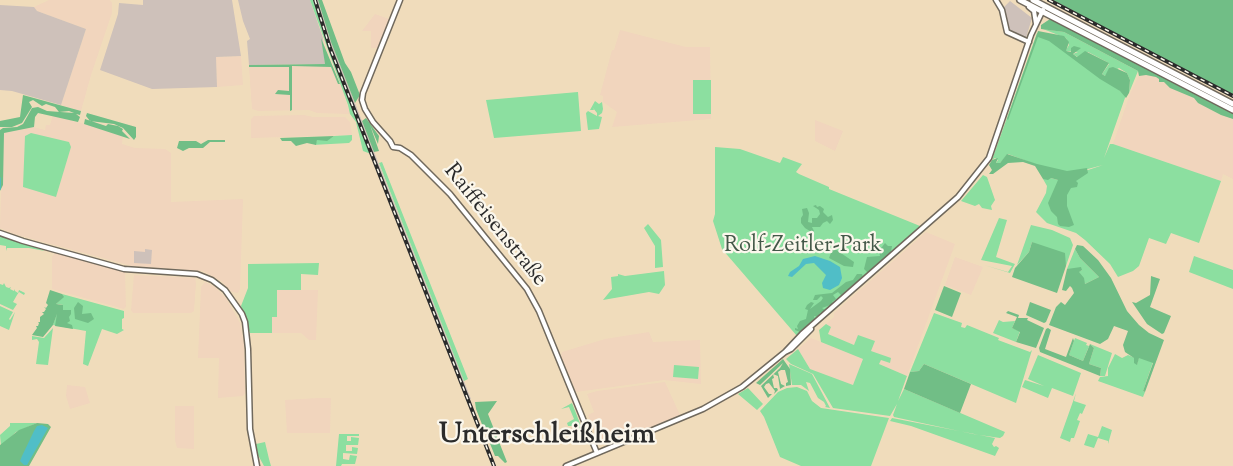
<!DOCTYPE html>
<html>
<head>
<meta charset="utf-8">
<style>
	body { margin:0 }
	canvas { display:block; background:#f0dcbb }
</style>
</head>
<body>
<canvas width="1233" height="466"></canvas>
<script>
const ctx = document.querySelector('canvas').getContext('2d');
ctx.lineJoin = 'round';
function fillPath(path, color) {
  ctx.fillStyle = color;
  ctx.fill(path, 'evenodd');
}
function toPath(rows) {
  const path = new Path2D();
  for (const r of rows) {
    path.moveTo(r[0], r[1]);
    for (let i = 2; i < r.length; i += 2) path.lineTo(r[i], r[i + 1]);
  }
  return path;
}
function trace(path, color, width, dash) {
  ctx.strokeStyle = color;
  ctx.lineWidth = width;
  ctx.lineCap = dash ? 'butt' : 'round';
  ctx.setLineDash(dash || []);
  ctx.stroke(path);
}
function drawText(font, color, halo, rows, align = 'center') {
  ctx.font = font + ' "Sorts Mill Goudy",serif';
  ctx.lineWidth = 4.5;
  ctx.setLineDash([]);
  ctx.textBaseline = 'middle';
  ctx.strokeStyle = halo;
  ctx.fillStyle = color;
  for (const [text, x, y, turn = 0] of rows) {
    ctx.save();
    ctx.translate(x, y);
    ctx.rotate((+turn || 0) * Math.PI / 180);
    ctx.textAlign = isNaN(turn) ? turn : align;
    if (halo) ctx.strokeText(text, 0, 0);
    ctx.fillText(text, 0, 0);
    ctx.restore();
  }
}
fillPath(toPath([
	[49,0,110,0,112,3,112,13,91,75,81,111,61,105,86,29,37,11,34,7],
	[375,14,389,19,379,48,371,48,371,31,362,31],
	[620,30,686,47,710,47,711,119,612,127,617,112,603,102,603,96,600,95,612,50,614,50],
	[241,56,243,85,217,87,216,57],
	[315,66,331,67,338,84,340,84,350,114,317,113,309,110,258,111,252,109,249,67],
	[1142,69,1233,119,1233,179,1223,174,1221,181,1113,144,1130,94],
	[53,115,123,135,122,144,135,148,165,149,171,153,171,202,243,199,240,289,238,293,232,292,221,281,203,271,132,266,14,234,0,228,3,133,33,127,45,130,46,125,50,125],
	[304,115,313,117,345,117,350,122,352,135,251,138,251,119,254,116],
	[815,120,843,131,835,151,815,141],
	[926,232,955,244,907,376,878,364,881,360,852,344,828,334,826,324,834,317,834,313],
	[55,253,125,272,126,307,124,309,52,289,52,257],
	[955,257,983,267,971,295,945,285],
	[134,275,195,278,196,283,194,311,191,313,133,313,131,310],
	[205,282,215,287,226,298,240,323,244,343,245,393,243,396,218,398,219,358,198,358,201,287],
	[277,290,318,290,316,340,309,340,301,333,272,333,272,317,277,317],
	[649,332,653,342,700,340,701,384,664,380,576,392,561,356,562,352,605,339],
	[811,338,863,359,853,386,810,369,798,349],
	[665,382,680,415,618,441,600,445,588,415,594,412,587,394,597,391],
	[67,385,85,387,90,403,70,409,66,396],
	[318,398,331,398,330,433,287,433,285,400],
	[175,406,194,406,194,449,177,448,175,440]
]), '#f1d5bd');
fillPath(toPath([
	[143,0,232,0,241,56,216,57,217,87,152,89,100,70,118,14,119,3,143,5],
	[238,0,310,0,323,38,325,64,249,65,247,41,250,39,243,21],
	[313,0,318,0,331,42,471,399,467,400,463,388,329,47],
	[1010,1,1032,18,1026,38,1009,32,1006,27,1003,8],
	[0,5,34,7,37,11,86,29,61,105,12,91,0,90],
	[145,249,152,250,151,264,134,263,134,251,145,252]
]), '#cec1ba');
fillPath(toPath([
	[310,0,313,0,325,37,371,154,363,151,356,122,350,114,348,105],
	[1043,29,1064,32,1138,71,1129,93,1130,80,1127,73,1119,68,1105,76,1102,74,1109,64,1107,62,1088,52,1079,58,1073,54,1078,52,1066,51,1126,95,1104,158,1110,144,1113,144,1221,181,1199,243,1171,233,1166,244,1149,238,1139,266,1133,271,1118,277,1110,264,1085,240,1076,233,1047,223,1036,212,1046,193,1047,186,1043,179,1051,178,1058,180,1103,165,1069,174,1051,170,1008,154,1000,163,996,163,998,160,995,158,992,160,1037,33,1066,50,1069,45,1066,38],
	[693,80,711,80,711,114,693,114],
	[578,92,581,131,494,138,486,100],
	[595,101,599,104,602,102,603,109,602,113,598,116,602,117,599,129,588,130,586,113,588,111,597,116,597,113,593,108,594,110,590,110],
	[31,133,69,142,71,147,56,197,23,187,25,136],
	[352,135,352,140,349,143,312,145,315,145,317,140,329,139,334,136],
	[715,147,740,149,780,163,783,157,802,164,796,172,799,174,829,187,829,189,920,226,797,336,722,249,713,221,715,214],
	[382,162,468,379,464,381,379,163],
	[983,175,987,177,995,200,991,206,992,210,982,208,979,204,975,206,961,201],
	[999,218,1007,220,996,257,1015,264,1010,273,984,265,1008,272,1012,266,981,260],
	[648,224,661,240,663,267,655,268,655,246,644,228],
	[1031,225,1052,230,1070,238,1073,245,1066,266,1064,260,1032,242,1029,252,1017,265],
	[0,235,35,247,45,251,29,248,7,248,6,251,6,246,0,245],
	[1075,249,1080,258,1099,277,1085,284,1078,272,1082,270,1067,269],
	[1194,256,1233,270,1233,289,1189,272],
	[319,263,318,275,301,274,301,290,277,290,277,317,272,317,272,333,250,333,241,306,248,288,248,264],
	[664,271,665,285,659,294,649,292,603,300,612,289,611,277,618,276,618,274,625,276],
	[4,283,6,287,9,288,11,287,10,289,14,291,15,289,15,291,18,293,19,290,25,293,24,295,19,292,17,295,13,302,17,304,13,310,0,304,0,284,3,285],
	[62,294,124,311,124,318,122,319,122,329,124,330,117,334,102,329,88,366,83,364,86,331,53,325,57,313,63,308,63,305,58,304,55,305,63,297],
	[0,306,13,312,9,319,10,320,15,312,9,330,0,326],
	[934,313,962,323,961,327,965,328,967,325,999,338,998,340,1030,352,1032,350,1016,403,924,364,919,371,910,372],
	[999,320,1003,322,1015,321,1012,328,1020,331,1016,342,993,333],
	[826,324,831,327,828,334,854,345,858,335,875,341,871,351,891,358,890,363,881,360,879,364,907,376,898,401,904,389,1005,432,1003,436,1000,438,973,434,894,417,893,415,897,404,890,416,833,408,813,374,791,364,786,359,798,349,810,369,853,385,863,359,821,342,819,330],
	[53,328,48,365,36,364,39,342,37,339,32,340,32,336,44,338],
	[1075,338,1087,343,1086,345,1089,346,1083,361,1069,355],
	[1090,344,1112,353,1105,376,1100,376,1101,368,1089,364,1094,348],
	[1115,354,1122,358,1128,355,1135,358,1137,364,1139,357,1153,362,1143,391,1145,392,1143,397,1098,381,1100,377,1108,376,1108,368],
	[1038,355,1081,373,1073,396,1052,388,1048,398,1022,387,1025,380,1044,386,1028,379],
	[789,364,812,374,830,408,825,407,826,406,824,402,818,398,810,383,806,382,809,391,801,385,792,385],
	[674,365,699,367,698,379,673,377],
	[797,387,807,391,812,401,821,408,889,418,871,466,801,466,780,457,764,417,760,411,778,392,787,388],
	[748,388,763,404,757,410,738,394],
	[1076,393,1074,401,1086,405,1082,414,1080,413,1077,420,1080,421,1074,438,1071,438,1070,442,1060,438],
	[572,403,581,426,585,436,576,435,574,426,568,426,567,423,574,419,569,407,561,409],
	[892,418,995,438,992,444,994,447,996,446,999,448,995,456,911,426,890,421],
	[10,423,37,423,16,432,1,446,0,435,10,426],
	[1102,426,1112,430,1108,444,1108,441,1098,438,1094,448,1084,445,1088,434,1098,437],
	[339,434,359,434,359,436,347,436,347,441,351,441,351,437,359,438,358,445,346,445,346,451,352,451,352,447,358,448,357,454,343,453,343,459,349,460,350,455,357,456,355,464,342,464,341,466,336,466],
	[265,442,269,459,271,466,264,466,258,455,256,444]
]), '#8cdfa0');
fillPath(toPath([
	[318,0,322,0,345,63,351,72,360,95,355,103,331,42],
	[1053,0,1233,0,1233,97],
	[1050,19,1233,113,1233,119,1221,115,1198,103,1194,98,1170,88,1164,82,1159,82,1159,79,1156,77,1146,75,1139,76,1138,71,1064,32,1041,29,1041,25],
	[1038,31,1064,36,1069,42,1066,51,1071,52,1071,48,1074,46,1081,48,1073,54,1077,57,1085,51,1109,63,1102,74,1105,76,1109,68,1113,67,1127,73,1130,80,1129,93,1126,98,1120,91,1100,79,1049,41,1038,37,1008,120,1007,119],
	[321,38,340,84,338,84,331,67,292,66,292,110,290,111,290,95,275,94,278,90,289,91,289,67,249,67,249,65,325,64],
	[23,95,81,111,80,115,76,114,80,117,78,122,38,113,35,117,34,127,4,133,3,185,0,191,0,130,3,128,17,127,23,124,32,108,38,107,47,111,74,113,69,111,59,112,55,107,46,104,42,106,33,100,29,102,32,107,22,123,12,127,0,127,0,121,20,117],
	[87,113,136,127,136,137,134,140,123,128,114,124,90,121,86,116],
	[366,118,379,136,378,144,370,125,379,151,374,152,362,121],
	[85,119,106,126,108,124,118,126,123,129,122,131,130,139,84,124],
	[334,136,327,141,317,140,316,145,307,143,296,146,291,141,282,141,280,138],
	[208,140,225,140,225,142,210,142,203,148,189,148,183,151,177,148,179,141,196,141,201,144],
	[1007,154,1037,164,1067,171,1087,168,1088,173,1076,181,1078,183,1077,187,1071,188,1067,195,1067,206,1074,225,1069,227,1060,226,1058,224,1057,217,1051,211,1048,203,1058,180,1051,178,1048,180,1043,179,1035,166,1023,162,1008,163,993,174,989,174,992,170,989,165,992,160,998,158,996,163,1000,163],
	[816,205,817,207,820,206,824,209,823,212,828,217,832,215,833,220,830,224,827,221,823,223,820,227,812,227,814,231,813,233,805,228,801,223,801,218,803,215,802,209,807,208,809,213,808,222,812,223,812,218,817,218,820,214,819,210,813,206],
	[1032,242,1065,253,1066,266,1057,293,1012,277,1015,268,1029,252],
	[885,243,888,246,892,246,891,252,868,273,864,269,867,257,880,256,879,251],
	[1077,245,1083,246,1098,260,1111,278,1127,311,1139,325,1149,333,1164,340,1145,392,1143,391,1153,363,1139,358,1137,365,1134,363,1134,358,1125,352,1123,345,1128,331,1114,326,1108,339,1100,344,1049,325,1056,307,1061,302,1065,305,1074,293,1072,288,1070,286,1066,291,1062,290,1067,269,1081,267,1082,270,1079,272,1084,278,1085,284,1099,277,1080,258,1075,249],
	[835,249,854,262,853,267,844,266,829,258,832,250],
	[857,274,862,274,863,277,842,296,838,292,833,295,836,299,832,302,833,304,822,308,825,310,820,313,818,317,814,316,815,320,800,332,795,330,795,328,798,329,797,326,800,321,806,319,808,310,805,309,807,305,811,302,814,303,810,309,821,301,823,298,821,296,817,300,813,300,815,295,832,293,846,282,853,280],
	[1151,276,1160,279,1150,307,1171,316,1164,333,1162,334,1147,324,1132,302,1136,303,1150,295],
	[944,286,961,293,952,317,935,310],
	[50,290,62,294,64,297,56,304,63,305,63,310,71,310,71,314,69,317,70,321,67,323,72,325,73,329,55,326,57,314,53,325,43,337,32,335,37,328,36,326,38,326,39,323,38,322,40,322,40,317,44,314,42,312,44,312,46,309,44,307,46,308,48,305,46,303],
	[78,302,83,306,82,314,91,313,94,319,88,323,75,319,74,308],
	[1030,302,1051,310,1046,322,1044,323,1026,315],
	[1008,311,1019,315,1018,318,1028,318,1027,320,1044,328,1036,348,1016,342,1020,332,1012,328,1017,317,1006,313],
	[1048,328,1051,330,1045,349,1066,357,1073,338,1074,341,1069,355,1083,361,1090,344,1094,348,1089,364,1101,368,1100,376,1040,352,1039,348,1046,329],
	[783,359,790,369,791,385,786,386,786,383,788,382,785,370,781,370,778,372,781,384,785,386,780,389,778,376,773,374,774,378,772,379,774,388,777,388,778,390,774,394,775,391,769,383,766,384,764,387,769,394,772,394,768,398,761,386,780,368,783,363,760,385,756,383],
	[924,364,971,384,960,413,904,389,910,372,919,371],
	[497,401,488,414,507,462,505,463,498,456,495,456,489,441,493,434,490,431,485,432,476,409,475,402],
	[37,423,48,424,51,427,29,466,0,466,0,445,19,430]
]), '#71be86');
fillPath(toPath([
	[815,256,830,261,840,267,842,278,839,285,830,290,823,288,822,283,826,275,814,263,806,264,792,277,788,276,790,272,799,266,803,259],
	[42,425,48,428,27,465,24,465,20,461,22,456,34,431,37,426]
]), '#50bec7');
trace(toPath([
	[0,178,0,189]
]), '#50bec7', 1.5);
const secondary = toPath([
	[400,0,363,93,362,100,365,109,373,122,390,141,393,147,400,148,411,155,450,194,527,289,539,311,597,453],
	[996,0,1002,10,1007,32,1029,42],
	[1029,7,1034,11,1036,24],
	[0,233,23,241,124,269,197,274,212,280,225,290,242,314,245,322,248,349,250,429,257,466],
	[785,352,791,349,811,329],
	[566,466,703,409,742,387,785,352,802,334,958,197,989,158,1031,35,1043,10]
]);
const primary = toPath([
	[1020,0,1233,110],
	[1033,0,1233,104]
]);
trace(secondary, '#70695d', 7);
trace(primary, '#70695d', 8);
trace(secondary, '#fff', 4);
trace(primary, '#fff', 5);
const rail = toPath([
	[315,0,330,48,494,466],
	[1049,0,1233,96]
]);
trace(rail, '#2b2b2b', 4);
trace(rail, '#fbf7ec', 1.5, [4.5]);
drawText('22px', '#2b2b2b', '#fbf7ec', [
	["Raiffeisenstraße",494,226,51]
]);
drawText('22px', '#435848', '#fbf7ec', [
	["Rolf-Zeitler-Park",803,247]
]);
drawText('bold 28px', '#2b2b2b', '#fbf7ec', [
	["Unterschleißheim",547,437]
]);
</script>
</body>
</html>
